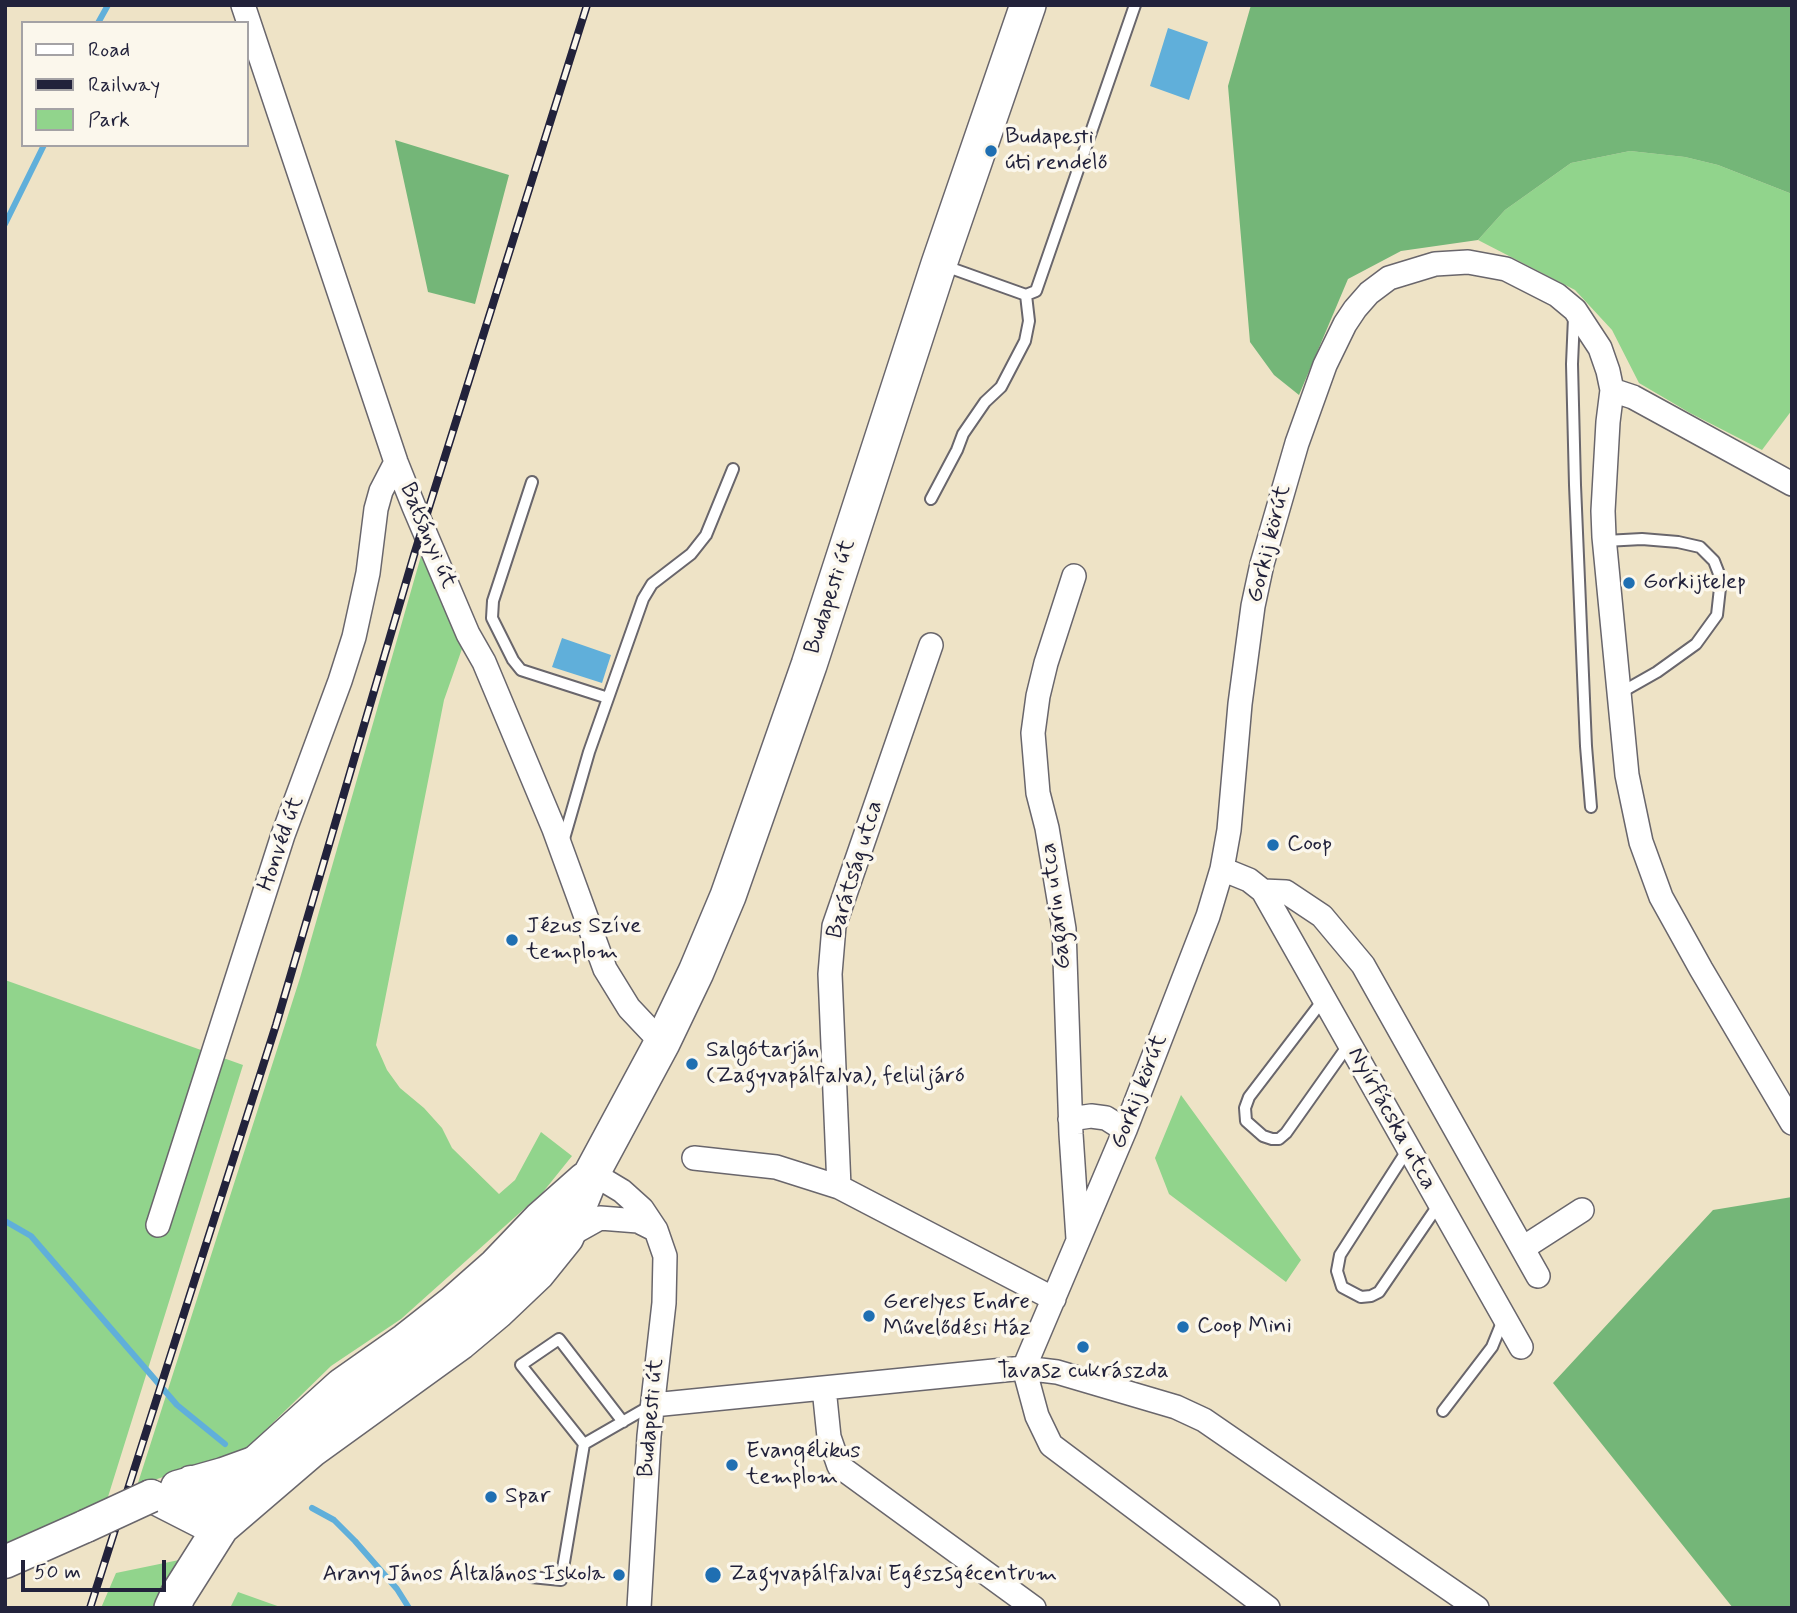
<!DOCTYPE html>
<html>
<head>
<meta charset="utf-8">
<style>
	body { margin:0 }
	#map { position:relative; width:1797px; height:1613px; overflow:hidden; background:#eee3c6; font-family:Mynerve,sans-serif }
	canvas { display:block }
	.frame { position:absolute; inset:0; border:7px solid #22223b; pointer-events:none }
	.legend { position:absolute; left:21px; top:21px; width:228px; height:126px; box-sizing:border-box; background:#fbf7ec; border:2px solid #a4a2a5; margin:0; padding:9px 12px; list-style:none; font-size:21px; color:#22223b }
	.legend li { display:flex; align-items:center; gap:14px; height:35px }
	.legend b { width:35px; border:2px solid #a4a2a5 }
	.scale { position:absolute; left:21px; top:1560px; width:145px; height:32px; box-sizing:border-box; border:4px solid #22223b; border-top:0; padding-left:9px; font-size:21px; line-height:24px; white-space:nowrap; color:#22223b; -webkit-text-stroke:5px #fbf7ec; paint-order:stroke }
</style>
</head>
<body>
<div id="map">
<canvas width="1797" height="1613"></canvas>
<div class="frame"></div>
<ul class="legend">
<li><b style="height:9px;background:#fff"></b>Road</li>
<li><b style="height:9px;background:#22223b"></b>Railway</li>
<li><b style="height:19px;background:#91d48c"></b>Park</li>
</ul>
<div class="scale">50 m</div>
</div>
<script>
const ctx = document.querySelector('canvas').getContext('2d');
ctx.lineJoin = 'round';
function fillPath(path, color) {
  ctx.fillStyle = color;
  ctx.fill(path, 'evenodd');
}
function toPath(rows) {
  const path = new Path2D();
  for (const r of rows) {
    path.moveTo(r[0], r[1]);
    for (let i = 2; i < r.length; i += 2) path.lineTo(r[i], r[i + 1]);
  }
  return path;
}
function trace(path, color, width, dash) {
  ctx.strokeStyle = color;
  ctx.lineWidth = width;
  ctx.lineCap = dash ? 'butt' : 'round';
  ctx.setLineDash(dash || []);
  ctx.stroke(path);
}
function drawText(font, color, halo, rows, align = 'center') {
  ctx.font = font + ' Mynerve,sans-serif';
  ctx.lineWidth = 7;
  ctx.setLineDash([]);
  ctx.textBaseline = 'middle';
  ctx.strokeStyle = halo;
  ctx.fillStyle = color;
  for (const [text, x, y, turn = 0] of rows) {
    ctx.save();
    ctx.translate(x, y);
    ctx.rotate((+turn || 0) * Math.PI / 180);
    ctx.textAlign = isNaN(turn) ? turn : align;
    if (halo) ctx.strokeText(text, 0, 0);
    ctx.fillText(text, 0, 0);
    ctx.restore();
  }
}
fillPath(toPath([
	[1630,151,1685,157,1718,165,1792,194,1792,410,1762,450,1690,413,1639,383,1612,330,1575,290,1478,240,1505,210,1571,163],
	[421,556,463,646,444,700,376,1045,387,1070,400,1088,424,1108,442,1128,452,1148,499,1194,515,1180,541,1132,572,1156,543,1192,401,1319,331,1366,247,1448,137,1486,300,978],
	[5,980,243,1065,107,1500,5,1548],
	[1181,1095,1301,1260,1286,1282,1169,1194,1155,1158],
	[179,1560,158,1608,101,1608,116,1573],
	[238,1592,283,1608,230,1608]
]), '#91d48c');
fillPath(toPath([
	[1251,5,1792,5,1792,194,1718,165,1685,157,1630,151,1571,163,1505,210,1478,240,1401,251,1348,279,1299,395,1274,375,1250,342,1228,86],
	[395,140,509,175,475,304,428,292],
	[1792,1197,1792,1608,1733,1608,1553,1383,1713,1210]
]), '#74b678');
fillPath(toPath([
	[1168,28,1208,42,1189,100,1150,86],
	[562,638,611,655,602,683,552,667]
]), '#60afda');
trace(toPath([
	[98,23,108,5],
	[5,224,44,145],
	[5,1221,31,1236,177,1405,225,1444],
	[312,1508,334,1520,355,1541,397,1589,409,1608]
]), '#60afda', 6);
const service = toPath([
	[945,266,1026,295,1036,291,1135,5],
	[1574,317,1572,364,1575,485,1586,746,1591,807],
	[532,482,493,601,492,618,513,660,521,670,608,698],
	[931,499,957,450,963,434,985,402,1001,387,1025,341,1029,321,1026,295],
	[1605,541,1642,539,1678,542,1700,547,1714,561,1721,579,1717,615,1696,644,1657,672,1620,693],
	[563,842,589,752,643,599,652,584,691,554,706,535,733,469],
	[1323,1000,1249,1097,1245,1108,1246,1121,1263,1136,1272,1139,1279,1139,1286,1133,1349,1044],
	[1408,1149,1340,1255,1337,1271,1342,1287,1361,1297,1371,1296,1379,1292,1439,1204],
	[1443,1411,1492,1347,1503,1320],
	[584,1444,521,1365,559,1339,623,1422],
	[531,1577,561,1580,584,1444,650,1406]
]);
const minor = toPath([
	[243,5,396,462,414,507,468,634,484,662,554,829,605,969,629,1008,662,1043],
	[1612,390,1633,397,1792,484],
	[1074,576,1046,663,1038,696,1033,733,1038,793,1047,828,1064,929,1071,1134,1078,1239],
	[1222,869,1249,880,1263,891,1521,1347],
	[1263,891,1286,892,1322,916,1363,965,1538,1276],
	[1070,1119,1091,1116,1106,1118,1125,1130],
	[694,1158,776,1167,839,1187,1054,1299],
	[592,1173,622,1191,642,1209,656,1230,665,1256,664,1303,649,1436,639,1608],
	[839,1187,830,974,834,926,931,645],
	[158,1225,283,835,340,681,354,637,368,573,376,509,381,491,396,462],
	[566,1237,600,1218,638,1221,656,1230],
	[1523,1248,1582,1210],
	[824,1388,829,1437,839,1466,1034,1608],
	[653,1405,1024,1368,1057,1372,1176,1407,1204,1420,1477,1608],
	[1268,1608,1051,1445,1037,1416,1024,1368,1125,1130,1208,916,1222,869,1229,830,1240,704,1253,606,1262,564,1297,443,1325,365,1345,324,1355,309,1369,293,1389,278,1435,264,1468,262,1506,269,1557,295,1575,310,1600,348,1608,371,1612,390,1608,422,1603,511,1604,537,1627,775,1641,842,1661,897,1701,969,1792,1123]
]);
const secondary = toPath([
	[177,1487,223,1474,259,1461],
	[151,1496,200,1521,221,1527,222,1511,191,1482],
	[5,1562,86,1526]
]);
const primary = toPath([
	[221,1527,312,1449,460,1342,497,1311,537,1273,566,1237,592,1173,662,1043,696,972,728,896,809,665,939,264,1028,5],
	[172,1608,178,1595,221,1527,237,1492,259,1461,342,1386,406,1341,453,1304,496,1266,541,1219,585,1180]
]);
trace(service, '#69666c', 14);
trace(minor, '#69666c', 26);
trace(secondary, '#69666c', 35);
trace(primary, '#69666c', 38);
trace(service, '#fff', 10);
trace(minor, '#fff', 23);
trace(secondary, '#fff', 32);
trace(primary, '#fff', 35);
const rail = toPath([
	[90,1608,276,1025,414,555,587,5]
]);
trace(rail, '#22223b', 8);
trace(rail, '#fbf7ec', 5, [16]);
const secondaryBridge = toPath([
	[86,1526,151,1496]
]);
trace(secondaryBridge, '#69666c', 35, []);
trace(secondaryBridge, '#fff', 32);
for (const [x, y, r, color] of [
	[991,151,7,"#1f6fb2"],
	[1629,583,7,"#1f6fb2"],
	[1273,845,7,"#1f6fb2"],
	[512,940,7,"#1f6fb2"],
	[692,1064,7,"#1f6fb2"],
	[869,1316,7,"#1f6fb2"],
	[1183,1327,7,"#1f6fb2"],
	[1083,1347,7,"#1f6fb2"],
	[732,1465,7,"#1f6fb2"],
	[491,1497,7,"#1f6fb2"],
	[619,1575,7,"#1f6fb2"],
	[713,1575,9,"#1f6fb2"]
]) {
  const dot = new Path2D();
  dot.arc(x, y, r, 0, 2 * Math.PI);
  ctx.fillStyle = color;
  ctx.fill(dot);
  trace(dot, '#fbf7ec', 2.5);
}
drawText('23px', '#22223b', '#fbf7ec', [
	["Budapesti",1005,138],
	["úti rendelő",1005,164],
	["Gorkijtelep",1643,583],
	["Coop",1287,845],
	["Jézus Szíve",526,927],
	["templom",526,953],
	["Salgótarján",706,1051],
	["(Zagyvapálfalva), felüljáró",706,1077],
	["Gerelyes Endre",883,1303],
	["Művelődési Ház",883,1329],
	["Coop Mini",1197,1327],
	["Tavasz cukrászda",1083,1372,"center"],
	["Evangélikus",746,1452],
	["templom",746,1478],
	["Spar",505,1497],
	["Arany János Általános Iskola",605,1575,"right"],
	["Zagyvapálfalvai Egészsgécentrum",729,1575]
], 'left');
drawText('23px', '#22223b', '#fbf7ec', [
	["Batsányi út",427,536,67],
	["Gorkij körút",1270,544,-76],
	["Budapesti út",831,597,-72],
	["Honvéd út",282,844,-71],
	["Barátság utca",856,870,-73],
	["Gagarin utca",1057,906,-97],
	["Gorkij körút",1140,1092,-69],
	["Nyírfácska utca",1391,1119,61],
	["Budapesti út",652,1418,-85]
]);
</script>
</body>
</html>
